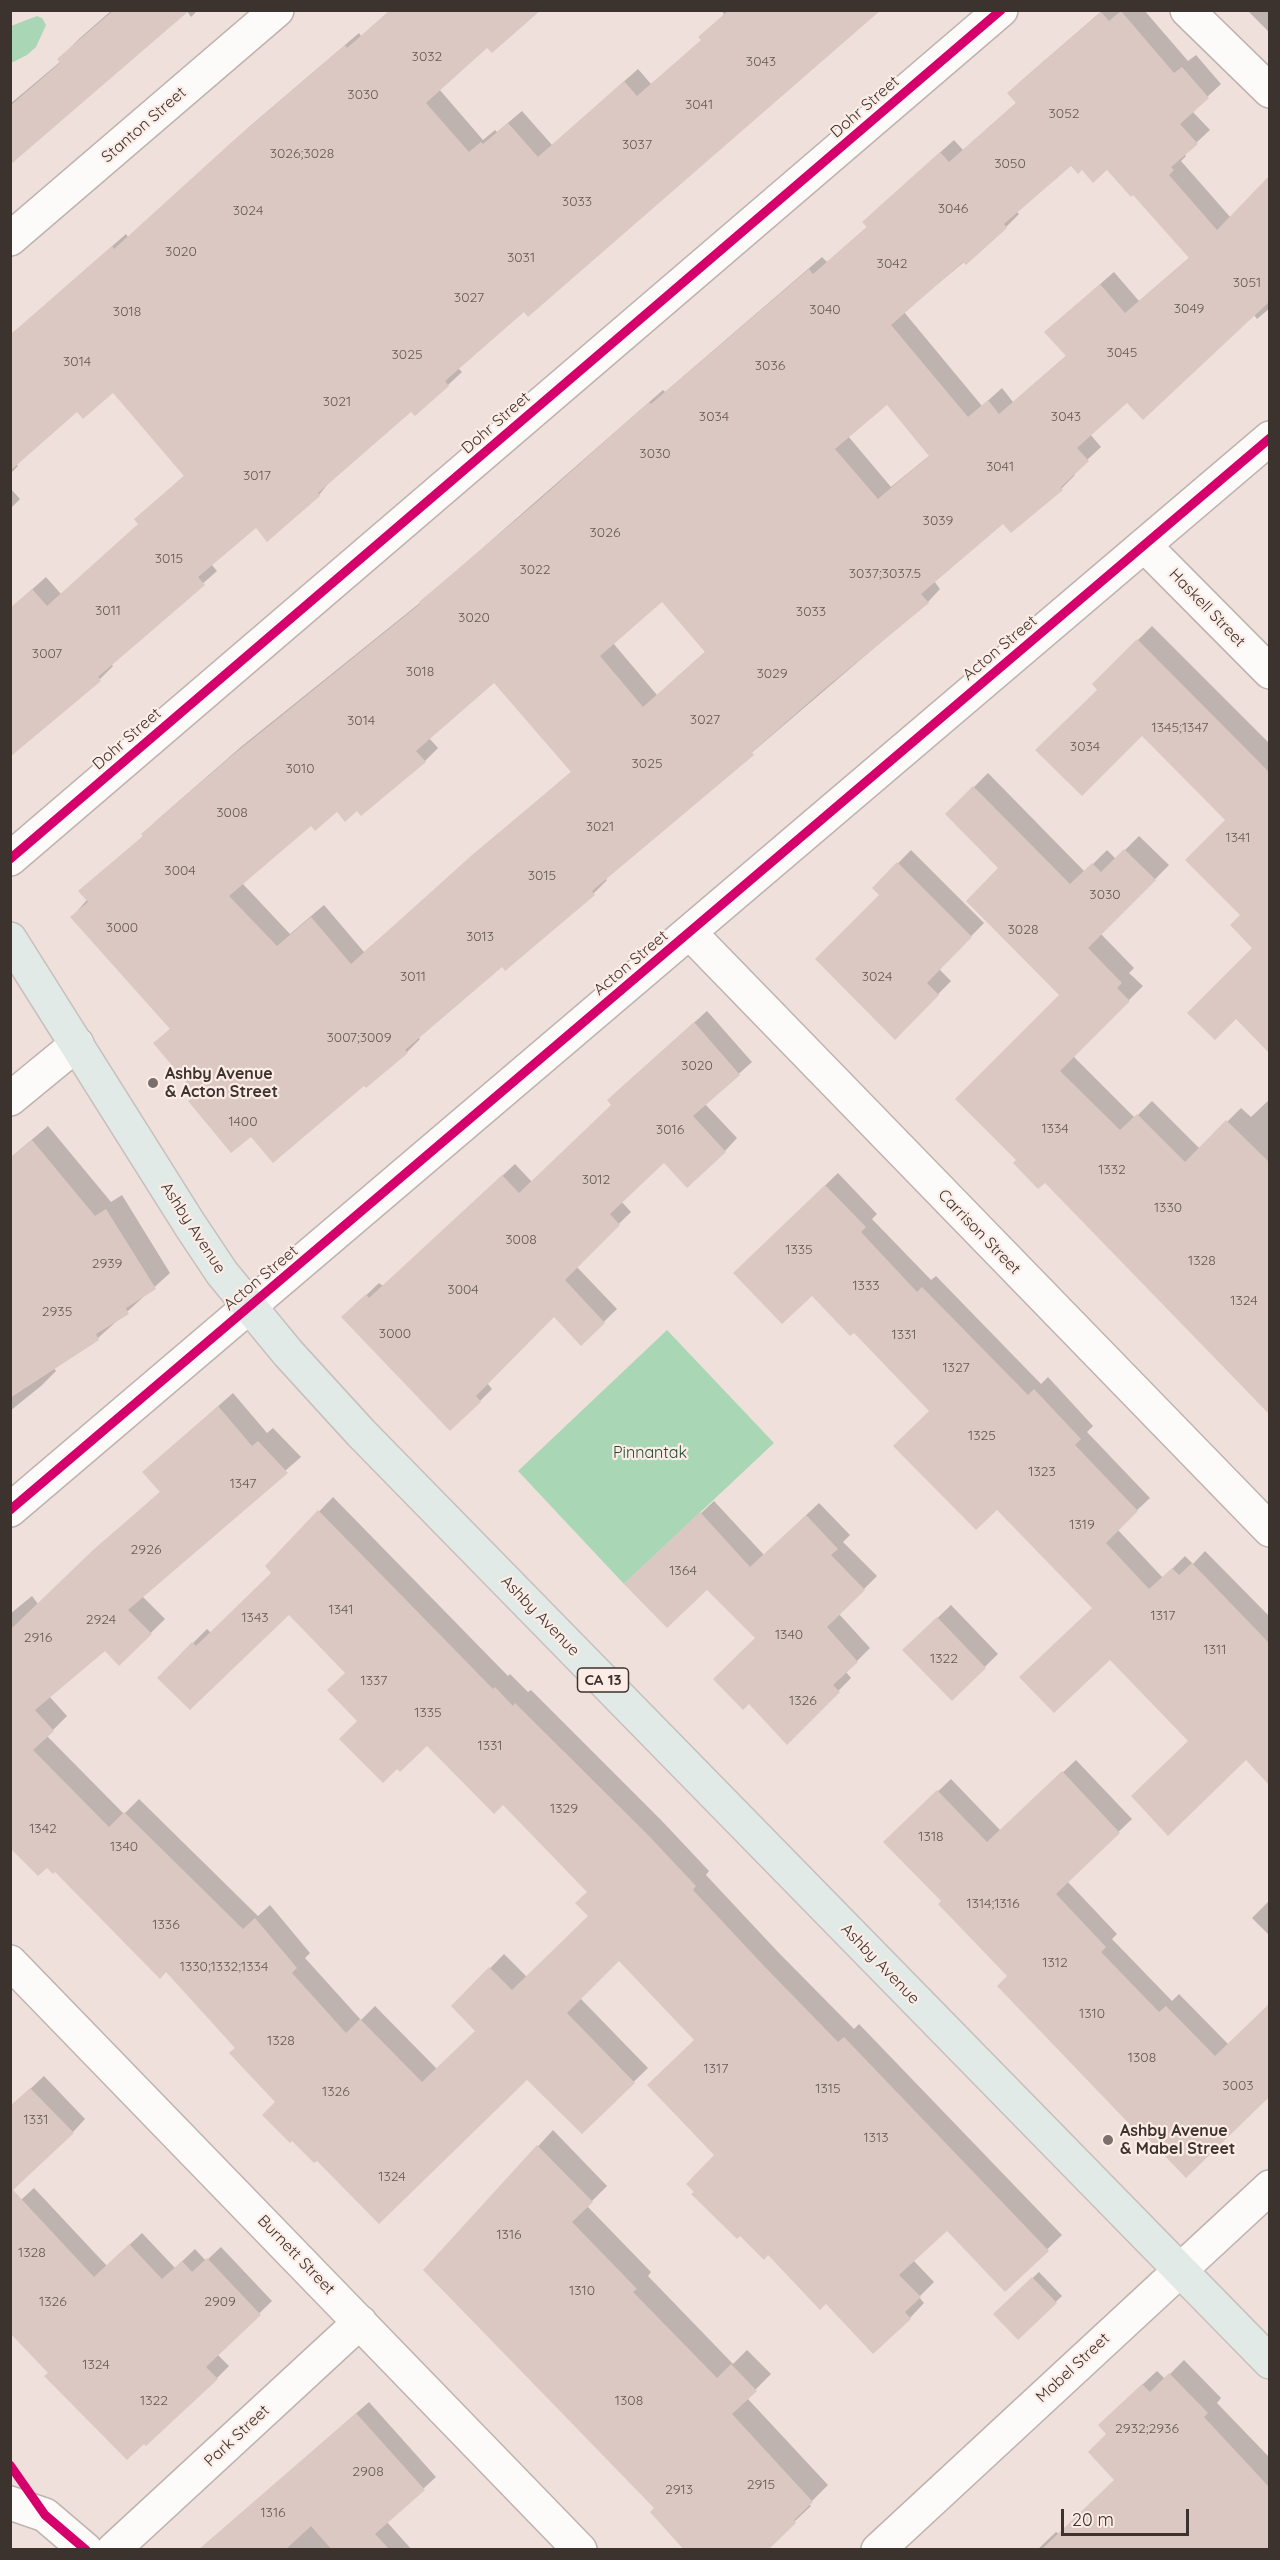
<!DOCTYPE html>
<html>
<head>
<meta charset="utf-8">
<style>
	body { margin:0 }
	#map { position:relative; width:1280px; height:2560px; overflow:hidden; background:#efe0db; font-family:Quicksand,sans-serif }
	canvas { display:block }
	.frame { position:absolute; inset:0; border:12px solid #3c322e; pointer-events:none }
	.scale { position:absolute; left:1061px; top:2509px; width:128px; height:27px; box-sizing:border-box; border:3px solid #3c322e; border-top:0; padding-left:8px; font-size:18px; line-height:21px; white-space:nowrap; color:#3c322e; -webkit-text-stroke:4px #fcece6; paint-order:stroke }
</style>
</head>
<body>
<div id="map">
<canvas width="1280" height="2560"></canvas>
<div class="frame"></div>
<div class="scale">20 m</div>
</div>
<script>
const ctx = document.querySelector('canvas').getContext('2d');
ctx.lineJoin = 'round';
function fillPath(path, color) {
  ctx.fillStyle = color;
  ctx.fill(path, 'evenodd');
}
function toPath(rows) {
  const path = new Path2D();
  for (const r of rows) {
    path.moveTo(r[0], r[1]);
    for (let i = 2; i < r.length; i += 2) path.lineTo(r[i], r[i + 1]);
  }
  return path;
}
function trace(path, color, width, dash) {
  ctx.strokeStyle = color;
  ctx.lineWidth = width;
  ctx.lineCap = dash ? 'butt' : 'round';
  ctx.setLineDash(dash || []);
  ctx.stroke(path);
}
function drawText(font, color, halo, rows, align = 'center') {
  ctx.font = font + ' Quicksand,sans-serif';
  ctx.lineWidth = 4.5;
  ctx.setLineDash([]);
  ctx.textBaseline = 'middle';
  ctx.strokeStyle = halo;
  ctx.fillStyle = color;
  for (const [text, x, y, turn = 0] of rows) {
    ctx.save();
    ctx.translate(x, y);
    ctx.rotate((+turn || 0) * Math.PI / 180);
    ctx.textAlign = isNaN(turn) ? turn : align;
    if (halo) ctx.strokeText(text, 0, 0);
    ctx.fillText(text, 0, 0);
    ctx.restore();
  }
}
fillPath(toPath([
	[37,16,42,18,46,25,36,47,27,55,11,63,11,26],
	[667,1330,774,1443,624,1584,518,1471]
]), '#a9d7b6');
fillPath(toPath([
	[112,10,198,10,191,17,187,11,10,163,10,104,60,62,59,59,80,38],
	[721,10,878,10,524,310,458,368,462,372,448,385,415,414,412,410,331,480,319,495,256,526,211,564,217,571,111,664,113,666,100,679,10,609,46,577,61,594,140,523,136,519,185,475,113,391,77,410,16,464,18,466,10,474,10,331,13,333,126,234,128,237,249,127,359,33,361,36,487,46,439,89,483,140,495,130,497,132,522,111,552,145,638,69,651,84,703,40,724,14],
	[1103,10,1144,10,1188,61,1196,55,1221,84,1192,111,1210,130,1184,154,1186,156,1181,161,1231,218,1270,178,1270,308,1257,319,1254,315,1128,401,1090,434,1101,447,1073,473,1075,475,1062,488,1011,531,1003,522,934,581,940,589,928,602,605,878,607,880,594,893,505,969,502,965,418,1037,420,1039,407,1052,366,1086,365,1084,251,1135,197,1094,155,1043,171,1028,72,917,156,821,242,746,421,602,663,390,665,392,822,257,827,262,868,226,877,209,954,140,963,150,1017,102,1009,93,1022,80],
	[1071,163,1082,168,1108,168,1133,193,1190,257,1139,301,1114,272,1059,320,1067,355,1013,402,1002,388,982,406,904,312,1006,227,1019,214,1016,211],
	[888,402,930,455,891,487,848,436],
	[662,600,706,651,657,695,613,643],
	[494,681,572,771,364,952,324,905,290,934,242,883,311,824,337,810,357,809,425,761,438,748,429,738],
	[1247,10,1270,10,1270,33],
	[10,488,20,499,10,509],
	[1152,626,1270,744,1270,1051,1236,1017,1254,948,1242,915,1227,820,1094,684],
	[988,773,1085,872,1107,850,1116,859,1139,836,1169,865,1101,934,1134,968,1129,973,1143,986,1073,1056,1135,1118,1152,1101,1200,1149,1241,1108,1251,1117,1270,1099,1270,1414,1045,1181,1018,1160,1061,995,1000,868,947,814],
	[911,850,984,923,939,969,951,981,895,1038,882,895,874,888],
	[707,1011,752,1062,705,1104,737,1138,725,1151,664,1161,621,1201,631,1212,576,1266,617,1309,581,1344,554,1315,487,1383,492,1389,480,1401,356,1305,379,1283,383,1286,515,1164,532,1182,613,1105,621,1088],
	[48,1126,111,1202,122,1195,170,1273,98,1338,54,1368,56,1371,41,1386,10,1411,10,1158],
	[838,1173,877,1214,872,1219,931,1280,936,1276,1041,1384,1048,1377,1093,1426,1087,1432,1150,1498,1117,1529,1163,1578,1185,1556,1193,1564,1205,1551,1270,1617,1270,1783,1094,1608,931,1411,854,1331,812,1294,735,1273],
	[233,1393,267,1433,273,1428,301,1457,142,1596,165,1619,119,1664,105,1649,49,1696,67,1716,47,1736,124,1814,139,1799,258,1916,270,1905,310,1953,305,1958,361,2020,375,2006,437,2069,477,2030,453,2006,504,1954,527,1977,590,1916,589,1891,503,1803,427,1743,359,1721,347,1673,289,1613,190,1708,193,1643,207,1629,211,1633,273,1573,267,1566,333,1497,508,1676,510,1674,528,1692,531,1690,662,1821,709,1871,706,1875,778,1952,854,2029,859,2024,1062,2235,1005,2290,947,2229,913,2260,934,2282,919,2297,924,2303,910,2318,716,2154,695,2039,619,1959,580,1998,648,2068,582,2132,527,2078,277,2101,237,2048,166,1970,10,1827,10,1614,32,1596,38,1604,161,1491,144,1472],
	[714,1501,764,1555,819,1503,850,1535,843,1542,877,1576,839,1614,870,1648,846,1672,851,1678,787,1743,757,1638,707,1588,639,1572],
	[951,1605,998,1654,952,1699,904,1650],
	[1076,1760,1132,1819,1067,1881,1117,1934,1112,1939,1172,2001,1179,1994,1228,2044,1270,2005,1270,2096,1186,2176,943,1901,885,1842,951,1779,1001,1831],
	[1270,1900,1270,1936,1252,1918],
	[44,2076,85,2119,73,2132,10,2108],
	[553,2130,607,2186,587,2206,651,2272,648,2276,733,2364,747,2350,771,2374,747,2398,828,2485,809,2504,811,2506,764,2550,656,2508,425,2270],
	[34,2188,107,2266,142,2233,175,2268,195,2249,206,2261,221,2247,272,2301,217,2354,229,2366,217,2378,50,2373,10,2210],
	[1039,2272,1062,2296,1018,2338,995,2314],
	[1184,2360,1221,2398,1217,2403,1270,2458,1270,2550,1037,2550,1056,2532,1059,2534,1115,2480,1108,2434,1114,2411,1157,2371,1165,2379],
	[369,2402,436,2477,387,2522,412,2550,200,2550]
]), '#0003');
fillPath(toPath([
	[114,10,190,10,10,165,10,106,60,63,57,59],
	[390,10,541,10,492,53,487,48,426,103,469,152,481,142,483,144,508,123,538,157,624,81,637,96,701,40,698,37,729,10,881,10,528,317,524,312,445,381,449,386,415,416,411,412,318,493,320,496,267,542,256,528,198,577,205,585,98,677,101,681,10,757,10,608,32,589,47,606,138,524,134,519,184,476,113,393,83,419,77,412,10,471,10,335,112,246,114,249,234,140,345,45,347,48],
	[1121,11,1174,73,1182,67,1209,98,1180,124,1198,144,1171,167,1174,170,1169,175,1217,230,1269,176,1269,302,1143,420,1127,403,1077,448,1089,461,1061,487,1063,490,1011,533,1003,524,935,582,921,594,929,603,823,690,752,752,754,755,592,891,595,895,505,971,502,967,405,1050,408,1053,366,1088,364,1086,273,1163,251,1137,231,1153,188,1101,196,1094,153,1043,170,1029,70,917,88,902,78,891,143,836,141,834,228,759,420,604,419,602,537,502,649,402,651,404,809,269,813,274,867,227,862,222,940,152,949,162,1016,103,1007,93,1101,12,1109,21],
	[1071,166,1078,174,1082,170,1093,183,1107,170,1131,197,1133,195,1189,258,1125,313,1100,284,1044,332,1066,356,999,414,988,400,968,417,891,325,963,262,966,265,1007,228,1004,224],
	[887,405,929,456,878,499,835,449],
	[662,602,705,652,643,707,600,656],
	[494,683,571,772,472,855,351,964,311,917,277,946,229,896,311,826,315,831,337,812,345,822,357,811,361,816,426,762,416,751],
	[1137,639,1269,772,1269,1053,1236,1019,1215,1040,1187,1013,1252,948,1230,925,1240,915,1185,860,1225,820,1142,736,1082,796,1035,750,1097,690,1092,684],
	[973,786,1070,884,1092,863,1101,872,1124,849,1156,880,1088,948,1122,983,1117,988,1130,1001,1060,1071,1120,1130,1137,1114,1185,1162,1226,1120,1269,1162,1269,1414,1045,1183,1038,1189,1013,1163,1016,1160,955,1099,1059,995,966,901,998,868,945,814],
	[897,862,972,937,927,983,939,995,895,1040,815,959,879,895,872,888],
	[694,1022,740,1075,693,1116,726,1152,687,1188,664,1163,610,1214,620,1225,565,1280,605,1323,581,1346,554,1317,476,1396,481,1402,450,1431,341,1317,366,1294,369,1298,502,1175,519,1193,611,1105,607,1100],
	[32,1140,95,1216,106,1209,156,1289,126,1308,129,1314,96,1334,99,1340,10,1398,10,1158],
	[825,1185,866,1227,861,1232,917,1292,922,1287,1028,1395,1034,1389,1081,1439,1075,1445,1138,1511,1106,1543,1149,1589,1172,1568,1179,1575,1192,1563,1269,1643,1269,1785,1246,1760,1168,1836,1131,1796,1188,1741,1110,1660,1054,1713,1019,1677,1092,1608,997,1510,976,1530,893,1446,929,1411,854,1333,850,1336,812,1296,782,1324,733,1273],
	[218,1406,252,1446,258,1441,288,1473,128,1610,152,1634,119,1666,105,1651,35,1710,54,1731,33,1750,109,1827,124,1812,243,1929,255,1918,297,1968,292,1973,346,2033,360,2019,422,2082,475,2031,451,2006,489,1967,512,1990,588,1916,575,1903,587,1892,503,1805,494,1814,427,1746,400,1772,397,1769,383,1783,339,1739,357,1721,327,1690,345,1673,289,1615,190,1710,157,1678,192,1642,196,1646,271,1573,265,1566,318,1510,493,1689,495,1687,513,1706,515,1703,648,1835,696,1886,693,1890,764,1966,838,2042,844,2037,1049,2251,1005,2292,947,2231,899,2275,921,2297,905,2312,911,2319,873,2354,826,2304,820,2310,768,2255,764,2260,740,2236,737,2239,691,2194,694,2192,686,2184,714,2155,647,2085,694,2040,619,1961,567,2013,635,2083,582,2134,527,2080,379,2224,317,2161,314,2163,292,2141,290,2143,262,2115,275,2102,229,2053,235,2048,166,1972,160,1979,55,1872,53,1874,47,1868,38,1876,10,1848,10,1630,93,1550,160,1492,142,1472],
	[700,1512,750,1567,806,1515,838,1549,831,1555,865,1590,827,1627,858,1662,833,1685,840,1692,787,1745,749,1704,743,1710,713,1679,755,1638,707,1590,667,1628,624,1584],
	[937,1617,986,1668,952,1701,902,1650],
	[1062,1771,1120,1833,1056,1894,1106,1947,1101,1952,1159,2012,1166,2006,1215,2056,1269,2004,1269,2097,1186,2178,1140,2130,1138,2133,997,1986,1007,1976,938,1904,941,1901,883,1842,937,1790,987,1842],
	[30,2088,74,2133,13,2190,94,2277,129,2244,162,2279,182,2261,192,2272,207,2258,261,2315,206,2367,218,2379,146,2446,144,2444,127,2460,44,2376,48,2373,10,2333,10,2106],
	[537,2145,593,2202,572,2222,637,2289,633,2292,717,2378,731,2364,757,2391,732,2414,813,2502,794,2520,796,2523,768,2550,684,2550,650,2512,654,2508,423,2270],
	[1032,2277,1057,2303,1018,2340,993,2314],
	[1169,2373,1208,2413,1204,2417,1269,2487,1269,2550,1041,2550,1114,2480,1088,2452,1106,2434,1098,2425,1142,2384,1150,2392],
	[356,2413,425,2490,375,2534,390,2550,332,2550,311,2526,285,2550,198,2550]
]), '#dbc8c2');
const minor = toPath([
	[1187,10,1270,91],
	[10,239,277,10],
	[1144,545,1270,672],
	[10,859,1001,10],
	[690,933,1270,1530],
	[10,1099,77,1044],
	[10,1510,1270,438],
	[10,1962,580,2550],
	[10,2503,45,2515,86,2550],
	[113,2550,360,2322],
	[878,2550,1270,2187]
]);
const primary = toPath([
	[10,939,190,1225,222,1273,288,1353,361,1433,1270,2362]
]);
trace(minor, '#beb3af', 36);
trace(primary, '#c7bfbd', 36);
trace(minor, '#fdfafa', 33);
trace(primary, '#e2eae7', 33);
trace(toPath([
	[10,859,1001,10],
	[10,1510,1270,438],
	[10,2465,45,2515,86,2550]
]), '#d6006c', 9);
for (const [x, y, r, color] of [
	[153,1083,6,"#7b6f6b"],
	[1108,2140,6,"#7b6f6b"]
]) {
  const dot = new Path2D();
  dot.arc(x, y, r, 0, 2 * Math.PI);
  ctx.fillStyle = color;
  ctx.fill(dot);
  trace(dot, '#fcece6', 2);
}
drawText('14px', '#665a55', null, [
	["3032",427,57],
	["3043",761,62],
	["3030",363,95],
	["3041",699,105],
	["3052",1064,114],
	["3037",637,145],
	["3026;3028",302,154],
	["3050",1010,164],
	["3033",577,202],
	["3046",953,209],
	["3024",248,211],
	["3020",181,252],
	["3031",521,258],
	["3042",892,264],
	["3051",1247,283],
	["3027",469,298],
	["3049",1189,309],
	["3040",825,310],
	["3018",127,312],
	["3045",1122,353],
	["3025",407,355],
	["3014",77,362],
	["3036",770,366],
	["3021",337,402],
	["3034",714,417],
	["3043",1066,417],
	["3030",655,454],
	["3041",1000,467],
	["3017",257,476],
	["3039",938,521],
	["3026",605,533],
	["3015",169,559],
	["3022",535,570],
	["3037;3037.5",885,574],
	["3011",108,611],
	["3033",811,612],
	["3020",474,618],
	["3007",47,654],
	["3018",420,672],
	["3029",772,674],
	["3027",705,720],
	["3014",361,721],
	["1345;1347",1180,728],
	["3034",1085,747],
	["3025",647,764],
	["3010",300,769],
	["3008",232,813],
	["3021",600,827],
	["1341",1238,838],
	["3004",180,871],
	["3015",542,876],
	["3030",1105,895],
	["3000",122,928],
	["3028",1023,930],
	["3013",480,937],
	["3011",413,977],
	["3024",877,977],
	["3007;3009",359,1038],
	["3020",697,1066],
	["1400",243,1122],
	["1334",1055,1129],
	["3016",670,1130],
	["1332",1112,1170],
	["3012",596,1180],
	["1330",1168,1208],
	["3008",521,1240],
	["1335",799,1250],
	["1328",1202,1261],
	["2939",107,1264],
	["1333",866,1286],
	["3004",463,1290],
	["1324",1244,1301],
	["2935",57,1312],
	["3000",395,1334],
	["1331",904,1335],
	["1327",956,1368],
	["1325",982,1436],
	["1323",1042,1472],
	["1347",243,1484],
	["1319",1082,1525],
	["2926",146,1550],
	["1364",683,1571],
	["1341",341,1610],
	["1317",1163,1616],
	["1343",255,1618],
	["2924",101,1620],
	["1340",789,1635],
	["2916",38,1638],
	["1311",1215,1650],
	["1322",944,1659],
	["1337",374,1681],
	["1326",803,1701],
	["1335",428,1713],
	["1331",490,1746],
	["1329",564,1809],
	["1342",43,1829],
	["1318",931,1837],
	["1340",124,1847],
	["1314;1316",993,1904],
	["1336",166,1925],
	["1312",1055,1963],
	["1330;1332;1334",224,1967],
	["1310",1092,2014],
	["1328",281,2041],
	["1308",1142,2058],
	["1317",716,2069],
	["3003",1238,2086],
	["1315",828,2089],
	["1326",336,2092],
	["1331",36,2120],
	["1313",876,2138],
	["1324",392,2177],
	["1316",509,2235],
	["1328",32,2253],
	["1310",582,2291],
	["1326",53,2302],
	["2909",220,2302],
	["1324",96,2365],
	["1322",154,2401],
	["1308",629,2401],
	["2932;2936",1147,2429],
	["2908",368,2472],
	["2915",761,2485],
	["2913",679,2490],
	["1316",273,2513]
]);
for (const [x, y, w] of [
	[603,1680,51]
]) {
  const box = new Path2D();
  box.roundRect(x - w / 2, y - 12, w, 24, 4.5);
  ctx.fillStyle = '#fcece6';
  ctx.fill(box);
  trace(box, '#3c322e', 1.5);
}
drawText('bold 15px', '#3c322e', null, [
	["CA 13",603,1680]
]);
drawText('16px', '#3c322e', '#fcece6', [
	["Dohr Street",865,107,-41],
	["Stanton Street",144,125,-41],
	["Dohr Street",496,423,-41],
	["Haskell Street",1207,608,46],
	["Acton Street",1000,648,-40],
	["Dohr Street",127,739,-41],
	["Acton Street",631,963,-40],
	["Ashby Avenue",193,1228,57],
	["Carrison Street",979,1232,46],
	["Acton Street",261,1278,-40],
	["Ashby Avenue",540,1616,46],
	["Ashby Avenue",880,1964,46],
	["Burnett Street",296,2255,46],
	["Mabel Street",1073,2368,-43],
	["Park Street",237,2436,-43]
]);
drawText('bold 16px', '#3c322e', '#fcece6', [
	["Ashby Avenue",165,1074],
	["& Acton Street",165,1092],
	["Ashby Avenue",1120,2131],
	["& Mabel Street",1120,2149]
], 'left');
drawText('16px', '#1f4a31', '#fcece6', [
	["Pinnantak",650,1453]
]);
</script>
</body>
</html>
